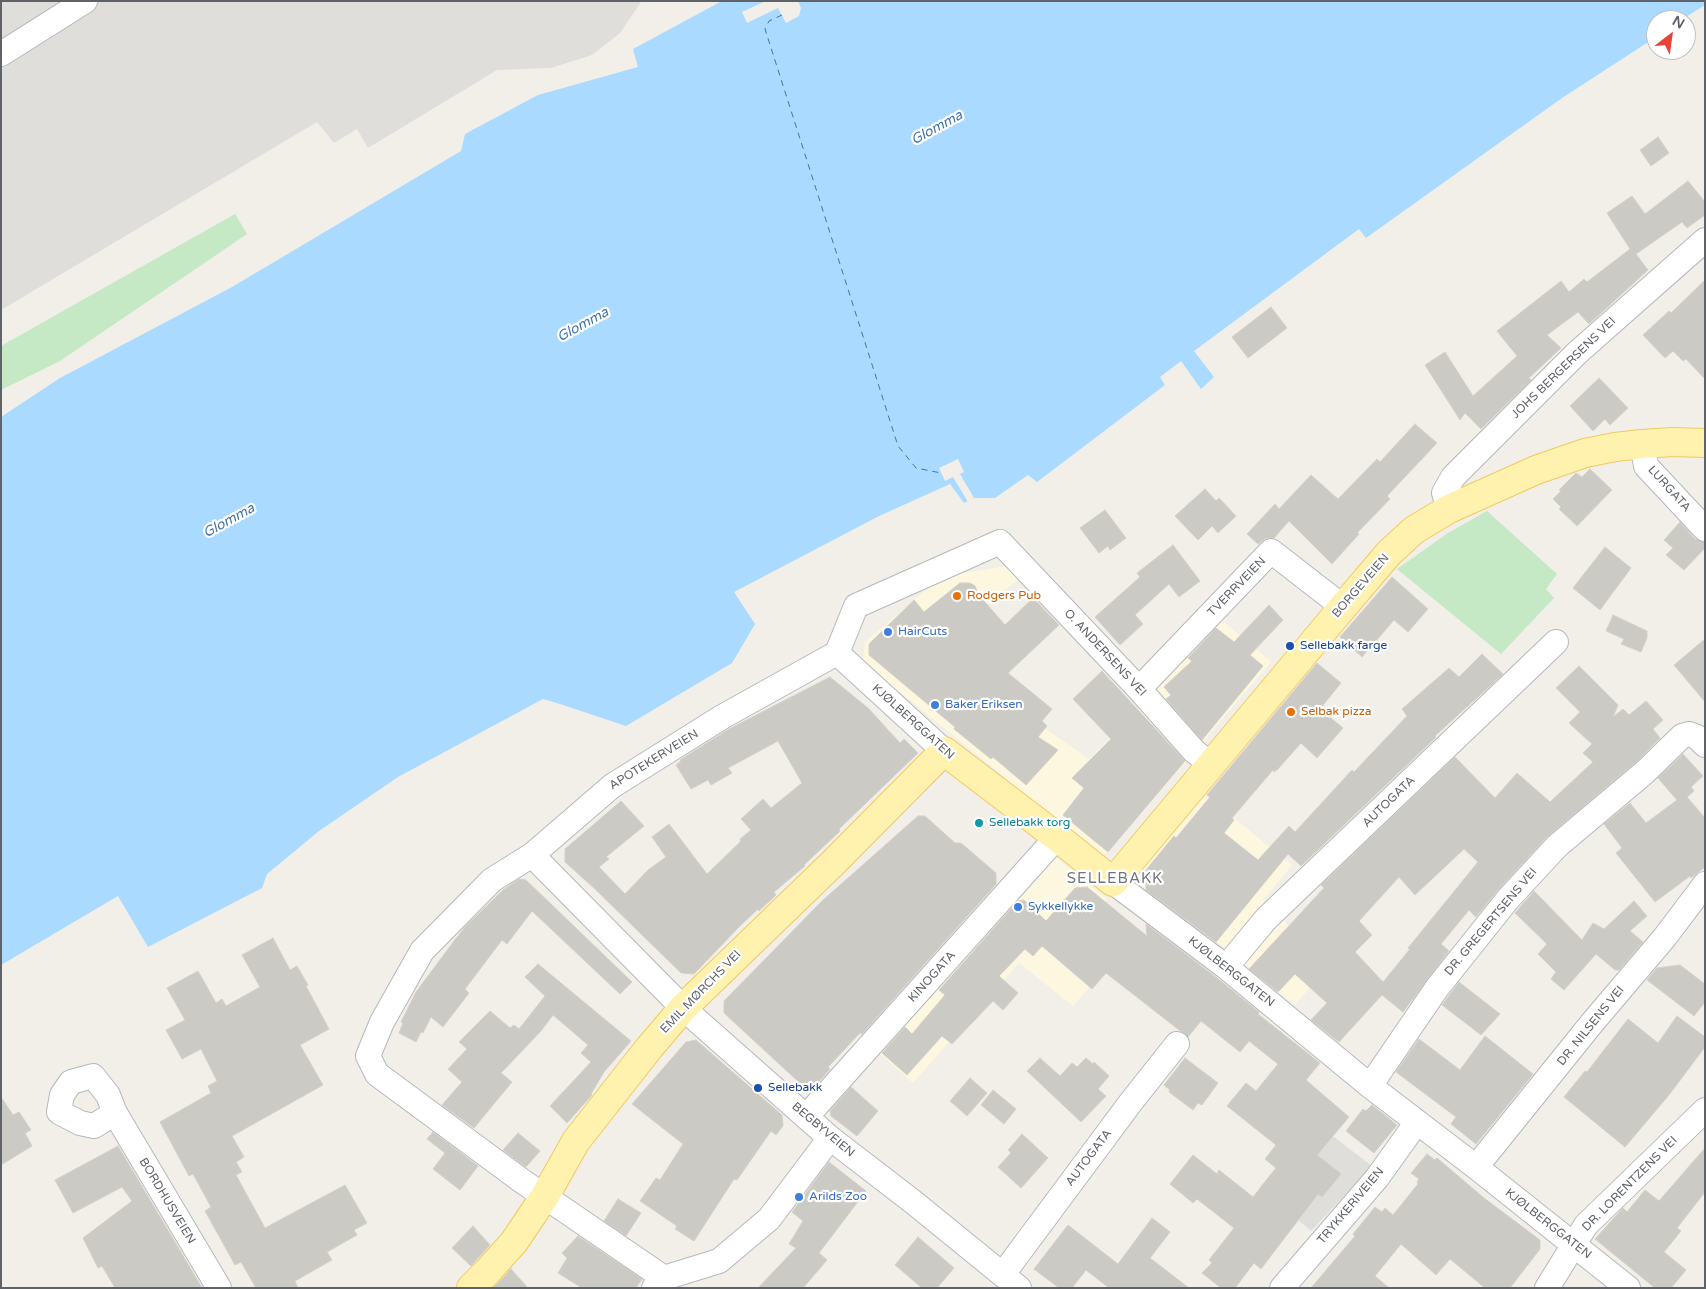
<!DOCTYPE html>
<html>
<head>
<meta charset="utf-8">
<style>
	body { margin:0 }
	#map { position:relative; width:1706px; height:1289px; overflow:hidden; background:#f1efe8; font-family:"Varela Round",sans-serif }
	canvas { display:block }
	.frame { position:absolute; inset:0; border:2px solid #5f6368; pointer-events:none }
	.north { position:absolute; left:1646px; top:10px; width:50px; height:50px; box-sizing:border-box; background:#fff; border:1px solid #bfc1c3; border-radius:50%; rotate:30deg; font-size:14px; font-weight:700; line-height:20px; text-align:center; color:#5f6368 }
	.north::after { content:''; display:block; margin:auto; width:18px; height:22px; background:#ea4335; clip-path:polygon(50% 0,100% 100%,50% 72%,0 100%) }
</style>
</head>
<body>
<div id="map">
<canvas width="1706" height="1289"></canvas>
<div class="frame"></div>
<div class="north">N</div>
</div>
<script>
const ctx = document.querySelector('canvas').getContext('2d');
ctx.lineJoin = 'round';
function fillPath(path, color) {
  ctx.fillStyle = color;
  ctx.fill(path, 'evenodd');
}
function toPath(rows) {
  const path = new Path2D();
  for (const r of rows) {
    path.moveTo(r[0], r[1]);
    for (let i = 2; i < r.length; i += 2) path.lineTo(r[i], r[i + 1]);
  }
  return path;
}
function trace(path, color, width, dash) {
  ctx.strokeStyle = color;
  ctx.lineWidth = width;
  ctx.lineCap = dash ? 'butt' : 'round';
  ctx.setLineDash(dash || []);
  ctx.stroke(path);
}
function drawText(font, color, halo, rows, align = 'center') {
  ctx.font = font + ' "Varela Round",sans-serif';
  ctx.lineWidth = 4.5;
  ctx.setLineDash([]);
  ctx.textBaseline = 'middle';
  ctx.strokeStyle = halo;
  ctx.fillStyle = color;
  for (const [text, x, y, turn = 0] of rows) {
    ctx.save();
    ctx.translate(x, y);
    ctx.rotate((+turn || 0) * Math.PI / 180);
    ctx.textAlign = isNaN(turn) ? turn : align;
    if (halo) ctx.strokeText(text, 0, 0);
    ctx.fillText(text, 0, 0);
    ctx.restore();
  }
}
fillPath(toPath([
	[1006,566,1018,580,973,615,1027,716,1089,759,1136,712,1154,683,1216,615,1271,662,1108,853,1099,854,863,662,865,642,941,577],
	[1203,793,1292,865,1263,900,1329,965,1295,1005,1217,942,1141,887,1138,872],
	[1055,857,1107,899,1073,941,1102,972,1073,1006,1019,963,913,1083,878,1052]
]), '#fef7e0');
fillPath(toPath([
	[1,1,641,1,641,2,620,33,592,55,551,68,497,70,368,148,357,129,334,143,317,122,1,310],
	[1313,1121,1372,1166,1311,1231,1260,1187]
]), '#e0deda');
fillPath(toPath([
	[235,214,247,234,60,361,1,390,1,346],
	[1487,511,1557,574,1546,589,1554,598,1501,654,1397,569,1448,533]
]), '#c5e8c5');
fillPath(toPath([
	[722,1,1705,1,1705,5,1681,20,1656,20,1656,37,1562,98,1366,238,1359,229,1194,351,1214,377,1201,389,1181,361,1160,377,1165,385,1037,482,1028,475,995,498,974,498,964,503,950,484,879,516,734,592,755,624,732,663,626,726,560,704,543,699,398,777,319,831,267,874,262,888,148,947,118,896,1,965,1,417,60,378,232,287,461,151,465,134,538,95,638,67,633,49]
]), '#aadaff');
fillPath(toPath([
	[766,1,798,1,801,8,799,16,786,23,778,8,747,23,742,12],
	[958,459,964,472,960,474,974,498,968,502,953,477,945,481,939,468]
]), '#f1efe8');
trace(toPath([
	[782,15,769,21,765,29,898,446,916,468,941,473]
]), '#4174aa', 1, [6, 5]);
const building = toPath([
	[1658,137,1669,153,1651,166,1640,150,1658,137],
	[1688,181,1705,202,1705,215,1687,228,1682,222,1636,254,1648,270,1589,324,1578,312,1547,335,1561,348,1529,378,1531,380,1481,429,1465,413,1460,420,1425,365,1445,352,1473,396,1517,356,1497,331,1561,281,1569,292,1584,279,1587,282,1630,249,1607,213,1632,196,1645,214,1688,181],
	[1705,280,1705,379,1686,359,1683,361,1673,351,1665,358,1643,335,1669,311,1671,313,1705,280],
	[1271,307,1287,328,1248,358,1232,337,1271,307],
	[1599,378,1628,408,1610,425,1605,419,1593,431,1570,406,1599,378],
	[1415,424,1437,443,1387,496,1390,499,1357,533,1359,534,1332,564,1289,521,1274,538,1266,538,1258,544,1247,534,1275,504,1279,509,1311,475,1338,499,1377,459,1380,462,1415,424],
	[1590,469,1612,490,1577,526,1559,509,1561,507,1553,499,1561,491,1559,490,1576,473,1582,477,1590,469],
	[1205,489,1216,501,1219,498,1236,516,1218,533,1212,526,1198,540,1175,516,1205,489],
	[1105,510,1126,538,1110,550,1108,546,1099,553,1080,528,1105,510],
	[1680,522,1695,539,1705,542,1705,548,1684,570,1666,555,1673,548,1664,540,1680,522],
	[1173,545,1200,581,1179,597,1169,584,1135,615,1143,624,1120,645,1095,617,1140,577,1137,573,1173,545],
	[1605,547,1631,568,1600,610,1573,588,1605,547],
	[1392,577,1428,609,1408,632,1394,620,1362,657,1340,637,1392,577],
	[960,583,970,583,975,586,978,594,1005,625,1033,598,1059,625,1008,673,1052,709,1042,721,1047,726,1038,737,1058,750,1026,785,993,757,991,759,954,729,955,727,869,655,869,644,914,600,924,612,960,583],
	[1269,605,1283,620,1250,655,1263,666,1202,740,1166,699,1171,695,1164,687,1192,661,1188,658,1216,628,1234,642,1269,605],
	[1613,615,1647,631,1647,638,1641,652,1621,644,1624,639,1606,631,1613,615],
	[1705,639,1705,702,1674,665,1705,639],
	[1482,654,1503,674,1435,736,1436,737,1301,866,1288,854,1216,942,1146,890,1146,870,1174,836,1176,838,1210,797,1207,795,1317,663,1341,683,1320,709,1343,728,1317,758,1301,743,1278,769,1274,772,1273,770,1232,818,1234,820,1224,833,1258,860,1289,826,1295,832,1352,770,1354,772,1407,716,1402,709,1449,668,1459,677,1482,654],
	[1579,666,1618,705,1613,717,1623,709,1629,715,1646,701,1663,720,1653,729,1660,738,1636,762,1547,837,1498,890,1476,917,1469,910,1441,944,1449,951,1403,1012,1382,995,1339,1042,1311,1020,1327,1003,1295,974,1278,992,1249,969,1324,888,1321,885,1455,757,1495,798,1517,773,1550,802,1593,762,1583,753,1592,744,1569,723,1580,712,1556,688,1579,666],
	[1464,849,1478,862,1408,948,1410,949,1383,982,1355,952,1372,935,1359,921,1399,877,1415,895,1464,849],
	[1102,671,1185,761,1108,852,1063,815,1084,788,1072,778,1111,739,1073,699,1102,671],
	[830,677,868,708,900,743,904,739,918,753,839,829,840,831,804,865,805,866,774,892,776,895,759,911,758,909,739,927,694,974,681,973,595,889,565,862,565,849,621,801,644,826,606,857,609,859,599,867,625,894,648,870,666,857,652,837,669,824,707,874,741,841,740,839,751,830,741,819,763,799,771,808,802,783,778,741,728,768,732,773,711,785,708,780,691,789,676,765,681,761,680,760,729,729,830,677],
	[1683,754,1703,776,1691,787,1694,791,1687,797,1705,818,1705,867,1691,878,1690,876,1655,902,1616,853,1622,848,1604,824,1630,803,1646,823,1677,800,1658,778,1683,754],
	[918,816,925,816,955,843,961,843,996,873,996,884,862,1034,860,1033,828,1067,830,1069,816,1085,803,1086,724,1013,724,1001,822,901,918,816],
	[519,879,526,880,632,982,620,994,532,911,507,944,502,940,465,989,469,993,443,1027,431,1017,423,1033,421,1032,416,1042,399,1033,403,1023,401,1022,416,992,454,941,465,927,503,890,519,879],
	[1087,887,1147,936,1146,924,1217,978,1259,1012,1258,1014,1320,1063,1306,1080,1349,1117,1317,1155,1341,1174,1322,1197,1318,1194,1261,1269,1254,1263,1235,1288,1221,1288,1202,1273,1212,1263,1209,1260,1234,1228,1197,1199,1193,1203,1170,1184,1193,1155,1217,1174,1219,1170,1253,1197,1276,1168,1265,1159,1276,1145,1227,1106,1246,1083,1256,1091,1278,1064,1249,1041,1240,1052,1201,1021,1188,1037,1106,973,1092,989,1042,946,1033,956,1025,949,999,976,1018,993,1003,1010,993,1001,952,1044,942,1036,907,1075,882,1053,905,1027,912,1034,945,995,939,990,1018,901,1024,900,1046,921,1075,888,1087,887],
	[1534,891,1582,940,1593,923,1604,929,1634,901,1647,916,1630,931,1643,942,1619,970,1615,970,1596,954,1564,990,1551,979,1556,972,1538,954,1547,944,1515,913,1534,891],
	[273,938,290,970,297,966,308,985,306,986,329,1029,300,1045,323,1085,232,1136,244,1157,236,1162,242,1172,236,1175,265,1228,345,1185,367,1223,354,1230,357,1235,327,1252,332,1260,295,1281,298,1288,256,1288,241,1262,235,1265,205,1211,211,1207,193,1174,189,1176,160,1122,211,1093,208,1086,217,1081,201,1049,182,1059,166,1030,185,1020,167,988,198,971,216,1003,222,999,226,1006,260,987,242,955,273,938],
	[538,964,631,1041,604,1072,591,1094,592,1095,567,1123,550,1106,591,1062,581,1053,588,1045,553,1015,541,1031,501,1073,512,1082,474,1128,442,1105,462,1082,448,1069,467,1049,459,1042,490,1011,510,1028,514,1025,519,1029,545,996,525,977,538,964],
	[1680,965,1705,984,1705,1002,1694,1016,1647,980,1657,968,1680,965],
	[1459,982,1500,1014,1481,1035,1442,1005,1459,982],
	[1677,1016,1705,1037,1705,1047,1669,1095,1625,1147,1564,1097,1585,1071,1587,1072,1628,1019,1658,1043,1677,1016],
	[1485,1036,1533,1074,1476,1144,1451,1124,1456,1117,1396,1072,1419,1039,1460,1070,1485,1036],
	[696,1040,782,1115,783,1126,776,1135,771,1131,737,1180,734,1179,694,1241,675,1229,677,1226,640,1201,656,1178,660,1180,683,1144,632,1104,686,1042,696,1040],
	[1040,1058,1060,1076,1072,1063,1077,1067,1086,1058,1093,1064,1094,1062,1109,1076,1098,1089,1106,1096,1081,1122,1027,1071,1040,1058],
	[1185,1058,1218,1083,1202,1105,1198,1103,1193,1110,1169,1092,1170,1090,1164,1085,1185,1058],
	[970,1078,987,1093,967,1116,950,1101,970,1078],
	[851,1087,878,1111,857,1136,831,1116,830,1111,851,1087],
	[993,1090,1016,1109,1004,1124,981,1105,993,1090],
	[1,1097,13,1115,19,1112,31,1130,25,1133,32,1146,1,1165,1,1097],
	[1372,1105,1397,1125,1374,1153,1346,1131,1363,1109,1366,1111,1372,1105],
	[433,1132,478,1166,460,1190,433,1169,445,1153,427,1139,433,1132],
	[518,1133,540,1151,526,1167,503,1150,518,1133],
	[1022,1134,1048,1158,1021,1188,998,1167,1011,1153,1008,1150,1022,1134],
	[118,1146,172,1237,202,1288,115,1288,102,1266,98,1268,83,1238,132,1201,122,1187,73,1213,55,1180,118,1146],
	[1705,1148,1705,1192,1677,1228,1681,1231,1664,1252,1686,1270,1671,1288,1655,1288,1595,1239,1623,1208,1627,1212,1645,1190,1659,1201,1705,1148],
	[1427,1154,1435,1160,1437,1158,1484,1198,1540,1240,1540,1249,1510,1288,1485,1288,1450,1259,1436,1275,1401,1244,1375,1276,1389,1288,1311,1288,1355,1236,1353,1234,1375,1207,1382,1212,1385,1208,1393,1215,1418,1184,1417,1182,1419,1179,1411,1173,1427,1154],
	[829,1162,866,1191,819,1253,827,1260,803,1288,758,1288,796,1248,789,1244,803,1221,792,1212,829,1162],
	[618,1199,641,1213,626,1236,604,1221,618,1199],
	[1152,1218,1170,1232,1150,1258,1189,1288,1109,1288,1086,1270,1072,1288,1059,1288,1034,1269,1068,1225,1118,1264,1152,1218],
	[473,1226,490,1245,471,1266,452,1248,473,1226],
	[578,1236,642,1279,636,1288,582,1288,558,1273,567,1258,562,1253,578,1236],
	[918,1237,954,1268,937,1288,922,1288,895,1265,918,1237],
	[511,1269,528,1288,493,1288,500,1281,511,1269]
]);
fillPath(building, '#cccac5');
trace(building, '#d6d1c6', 1);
const minor = toPath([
	[1,54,85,1],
	[1642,444,1646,466,1705,529],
	[1449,509,1444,493,1453,477,1577,353,1705,240],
	[837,653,944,751],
	[1139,689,1271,551,1343,607],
	[532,855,683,1008,830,1138,912,1201,1019,1288],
	[1113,882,1226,967,1370,1086,1476,1167,1628,1288],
	[1226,967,1266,919,1556,642],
	[1370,1086,1437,988,1508,899,1557,846,1645,772,1682,736,1689,734,1697,737,1705,745],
	[115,1113,94,1126,80,1123,59,1112,62,1095,71,1082,93,1076,108,1095,115,1113,219,1288],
	[806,1117,1057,837],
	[1476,1167,1592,1023,1665,937,1705,884],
	[1003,1274,1131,1102,1177,1044],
	[664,1278,522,1181,377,1074,368,1056,382,1022,422,951,492,880,532,855,612,786,722,717,837,653,856,606,1000,542,1139,689,1194,751,1210,764],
	[654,1288,664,1278,719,1261,769,1219,830,1138],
	[1282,1288,1377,1178,1417,1122],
	[1547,1288,1586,1225,1705,1110]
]);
const major = toPath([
	[471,1288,488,1271,514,1242,545,1196,576,1141,649,1048,683,1008,834,862,944,751,1057,837,1113,882,1343,607,1389,553,1414,530,1449,509,1536,470,1585,453,1615,447,1642,444,1673,442,1705,443]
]);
trace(minor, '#b5b8bc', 26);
trace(major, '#f2c960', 30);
trace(minor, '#fff', 24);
trace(major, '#fff2af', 28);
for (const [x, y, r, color] of [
	[957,596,5,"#e8710a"],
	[888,632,5,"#3f7fe0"],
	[1290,646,5,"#1a4fb4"],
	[935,705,5,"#3f7fe0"],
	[1291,712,5,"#e8710a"],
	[979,823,5,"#0f9aa8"],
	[1018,907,5,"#3f7fe0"],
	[758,1088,5,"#1a4fb4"],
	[799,1197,5,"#3f7fe0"]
]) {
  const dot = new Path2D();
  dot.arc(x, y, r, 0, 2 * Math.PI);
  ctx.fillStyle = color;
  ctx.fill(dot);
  trace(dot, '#fff', 2);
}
drawText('12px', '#5f6368', '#fff', [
	["JOHS BERGERSENS VEI",1564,368,-44],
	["LURGATA",1669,489,48],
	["BORGEVEIEN",1361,586,-49],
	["TVERRVEIEN",1237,587,-46],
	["O. ANDERSENS VEI",1105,653,47],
	["KJØLBERGGATEN",913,722,42],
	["APOTEKERVEIEN",654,760,-32],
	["AUTOGATA",1389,802,-44],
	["DR. GREGERTSENS VEI",1491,922,-50],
	["KJØLBERGGATEN",1231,972,38],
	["KINOGATA",932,977,-48],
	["EMIL MØRCHS VEI",701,992,-46],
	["DR. NILSENS VEI",1591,1026,-51],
	["BEGBYVEIEN",823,1130,40],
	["AUTOGATA",1089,1158,-53],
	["DR. LORENTZENS VEI",1630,1184,-45],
	["BORDHUSVEIEN",167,1201,59],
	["TRYKKERIVEIEN",1351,1206,-50],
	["KJØLBERGGATEN",1548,1224,38]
]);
drawText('12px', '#c56008', '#fff', [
	["Rodgers Pub",967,596],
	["Selbak pizza",1301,712]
], 'left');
drawText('12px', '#366cbe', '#fff', [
	["HairCuts",898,632],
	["Baker Eriksen",945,705],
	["Sykkellykke",1028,907],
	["Arilds Zoo",809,1197]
], 'left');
drawText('12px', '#164399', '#fff', [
	["Sellebakk farge",1300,646],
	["Sellebakk",768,1088]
], 'left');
drawText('12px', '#0d838f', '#fff', [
	["Sellebakk torg",989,823]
], 'left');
drawText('italic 14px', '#4174aa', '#fff', [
	["Glomma",937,128,-29],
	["Glomma",583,325,-29],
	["Glomma",229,521,-29]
]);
ctx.letterSpacing = '1px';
drawText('15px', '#70757a', '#fff', [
	["SELLEBAKK",1115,879]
]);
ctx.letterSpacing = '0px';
</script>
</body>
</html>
